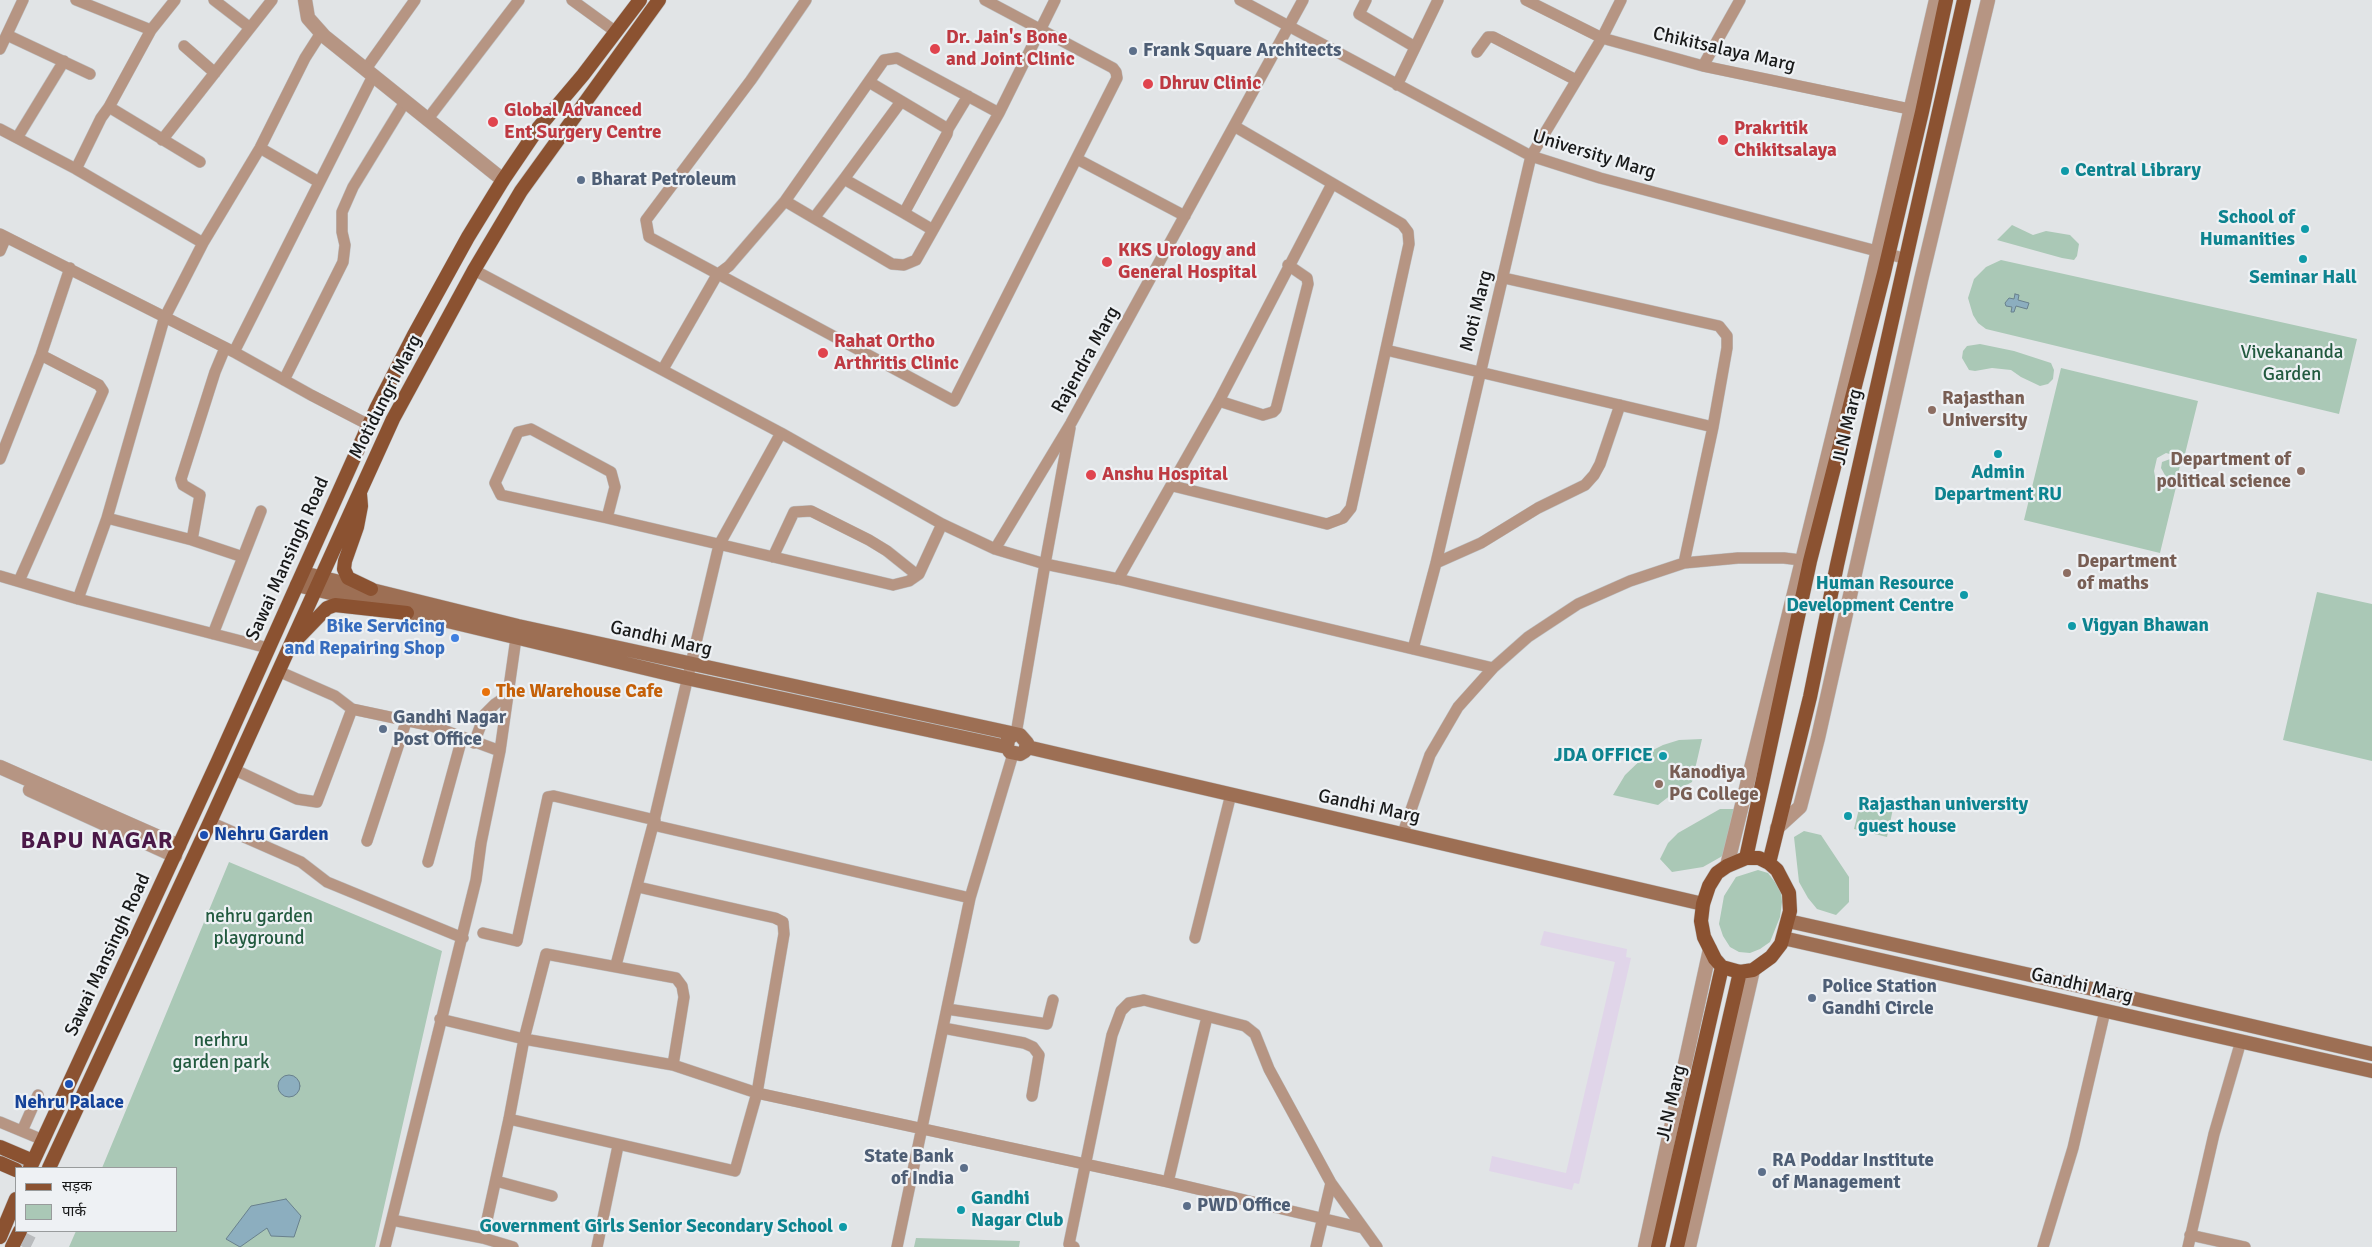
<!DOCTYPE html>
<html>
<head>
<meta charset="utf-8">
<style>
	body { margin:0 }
	#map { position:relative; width:2372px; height:1247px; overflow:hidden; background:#e1e4e6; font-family:Signika,"Noto Sans Devanagari",sans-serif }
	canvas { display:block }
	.legend { position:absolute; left:15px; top:1167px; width:162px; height:65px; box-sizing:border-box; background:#eef1f4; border:1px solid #989b9c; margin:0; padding:6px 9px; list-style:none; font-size:15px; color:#181919 }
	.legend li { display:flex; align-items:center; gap:10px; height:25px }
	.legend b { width:25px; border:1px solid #989b9c }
</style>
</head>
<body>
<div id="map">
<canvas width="2372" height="1247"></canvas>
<ul class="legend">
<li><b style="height:6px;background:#8b5231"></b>सड़क</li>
<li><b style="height:14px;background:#aac8b6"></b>पार्क</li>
</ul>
</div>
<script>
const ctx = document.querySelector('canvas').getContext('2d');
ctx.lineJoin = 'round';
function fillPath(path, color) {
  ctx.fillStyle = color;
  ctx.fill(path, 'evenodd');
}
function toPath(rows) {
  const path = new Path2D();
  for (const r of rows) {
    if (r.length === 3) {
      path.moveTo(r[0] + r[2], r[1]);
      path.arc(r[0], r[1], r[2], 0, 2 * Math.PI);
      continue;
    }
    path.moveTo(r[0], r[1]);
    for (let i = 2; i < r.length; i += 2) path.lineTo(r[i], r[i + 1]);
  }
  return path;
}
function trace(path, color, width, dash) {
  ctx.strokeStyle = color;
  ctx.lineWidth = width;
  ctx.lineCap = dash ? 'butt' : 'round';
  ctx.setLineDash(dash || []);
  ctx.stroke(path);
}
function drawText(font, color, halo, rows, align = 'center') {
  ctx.font = font + ' Signika,sans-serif';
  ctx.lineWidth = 4.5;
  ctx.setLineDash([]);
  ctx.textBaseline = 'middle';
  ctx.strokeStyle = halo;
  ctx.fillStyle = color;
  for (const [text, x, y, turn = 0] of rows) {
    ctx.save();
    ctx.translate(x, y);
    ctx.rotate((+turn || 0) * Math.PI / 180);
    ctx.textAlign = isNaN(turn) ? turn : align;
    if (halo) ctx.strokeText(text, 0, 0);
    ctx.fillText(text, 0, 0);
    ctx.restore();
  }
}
fillPath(toPath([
	[1544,931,1627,949,1626,957,1631,958,1579,1184,1574,1183,1572,1190,1489,1171,1492,1156,1566,1173,1615,962,1540,945]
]), '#e0d5e9');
fillPath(toPath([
	[2012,225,2033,235,2046,231,2070,235,2079,244,2077,256,2074,260,2062,258,1997,240],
	[2001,260,2357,339,2339,414,1986,329,1978,323,1973,315,1968,298,1974,279,1986,267],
	[1980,344,2014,351,2051,363,2054,370,2053,379,2048,384,2040,386,2021,377,2011,370,1992,368,1975,371,1969,370,1962,358,1963,351,1967,346],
	[2061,368,2198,401,2184,458,2166,453,2157,458,2154,471,2156,482,2176,487,2160,553,2024,520],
	[2173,458,2181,461,2177,479,2166,477,2161,468,2162,462],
	[2317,592,2372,604,2372,761,2283,740],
	[1702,739,1692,782,1676,791,1658,805,1613,795,1625,775,1649,752,1663,745,1679,740],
	[1862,797,1894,804,1887,837,1854,829],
	[1720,809,1738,809,1726,854,1703,867,1672,872,1660,859,1668,843,1678,833],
	[1804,831,1821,835,1849,877,1849,902,1836,915,1817,909,1808,898,1799,882,1794,837],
	[229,862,442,951,375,1247,69,1247,76,1231,176,1231,176,1168,102,1168],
	[1758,870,1768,873,1781,890,1782,902,1780,917,1770,942,1760,949,1750,953,1739,952,1730,947,1723,936,1719,924,1724,896,1736,877],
	[916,1238,1020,1241,1019,1247,914,1247]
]), '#aac8b6');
const water = toPath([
	[2015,294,2019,295,2018,300,2029,303,2027,309,2016,306,2014,312,2011,312,2012,307,2006,306,2005,303,2009,298,2014,299,2015,294],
	[289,1086,11],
	[286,1199,301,1216,294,1237,271,1236,267,1228,240,1247,226,1239,251,1206,286,1199]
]);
fillPath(water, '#8caebf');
trace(water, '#69818d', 1);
trace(toPath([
	[0,1156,27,1168],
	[23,1247,31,1231]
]), '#b9bbbd', 14, [14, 7]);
const minor = toPath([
	[76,0,151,30,175,0],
	[214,0,249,27],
	[572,0,616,32],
	[806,0,751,80,646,220,649,237,954,401,1117,78,1116,72,1113,68,985,0],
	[1240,0,1531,156,1600,178,1907,259],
	[1366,0,1359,14,1415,47],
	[1526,0,1602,38,1703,66,1919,111],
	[7,35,90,74],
	[184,46,215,73],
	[0,49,23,0],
	[1477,52,1488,37,1493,37,1576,80],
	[1703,66,1740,0],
	[365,70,415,0],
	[869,82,948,129,947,134,904,213,933,230],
	[1397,85,1438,0],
	[109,107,151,30],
	[427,120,519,0],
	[0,129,76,169,203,243],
	[948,129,968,96],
	[17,138,64,61],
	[162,140,272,0],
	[260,148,319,182],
	[1077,159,1185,216],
	[76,169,101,118,109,107,200,162],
	[844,179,900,103],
	[785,201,892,264,904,265,916,260,999,113,1055,0],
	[814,218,844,179,904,213],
	[0,234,234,352,311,395,369,425],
	[0,251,6,237],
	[474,270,781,433,942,524,995,549,1045,564,1118,579,1493,668],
	[1504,278,1719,326,1727,336,1727,348,1713,427,1684,563],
	[1386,350,1713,427],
	[234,352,373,76],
	[663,369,717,275,729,266,785,201,884,60,897,58,999,113],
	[284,380,343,262,345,245,342,232,342,212,353,187,405,102],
	[1219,401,1263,415,1273,412,1276,409,1308,284,1307,278,1288,265],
	[0,459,41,355,70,268],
	[1173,486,1327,524,1343,518,1351,508,1409,244,1408,232,1402,224,1234,126],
	[107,518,192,540,243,557],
	[607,518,501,495,495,483,518,432,531,429,611,472,615,487,607,518,893,585,909,581,919,574,942,524],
	[192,540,200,495,183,485,181,479,215,372,225,348],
	[995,549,1071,423,1303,0],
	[773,557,794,512,811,511,869,540,887,551,917,575],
	[1436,563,1481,543,1538,508,1585,485,1594,475,1600,464,1620,405],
	[0,576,78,599,268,648],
	[1118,579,1219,401,1332,184],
	[19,581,103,391,99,385,41,355],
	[78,599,107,518,164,319,203,243,260,148,305,58,321,33],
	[213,634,261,511],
	[1413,649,1436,563,1531,156,1602,38,1621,0],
	[278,671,335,696,352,709],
	[1016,734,1045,564,1070,428],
	[474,743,485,714,495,704,507,696],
	[233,769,297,799,317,802,352,709,432,726,500,751],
	[210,822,301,862,327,882,463,938],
	[653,825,970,898],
	[1403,833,1430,755,1458,707,1493,668,1528,637,1578,604,1630,581,1684,563,1738,558,1784,558,1809,561],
	[367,841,406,722],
	[428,862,462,738],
	[483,933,517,941,548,797,554,796,655,820],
	[1195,938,1231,794],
	[616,965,653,825,719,545,781,433],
	[947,1009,1047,1024,1053,1000],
	[440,1019,524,1039,673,1065,757,1093,1168,1182,1363,1228],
	[943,1028,1024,1043,1033,1047,1039,1055,1032,1096],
	[509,1119,735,1171,757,1093,784,934,783,922,775,918,638,887],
	[0,1122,43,1140],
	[22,1131,38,1095],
	[496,1181,552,1196],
	[1168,1182,1207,1017],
	[392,1220,483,1238,513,1247],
	[2190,1235,2245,1247],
	[483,1238,509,1119,524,1039,546,954,676,978,682,986,684,997,673,1065],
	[385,1247,476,880,481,843,500,751,517,631],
	[597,1247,618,1146],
	[897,1247,970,898,1013,754],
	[1074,1247,1069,1244,1112,1035,1121,1011,1129,1003,1144,1000,1245,1026,1255,1034,1269,1069,1331,1183,1377,1247],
	[1316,1247,1331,1183],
	[2043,1247,2073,1148,2105,1011],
	[2188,1247,2214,1134,2241,1041]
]);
const tertiary = toPath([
	[305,0,308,18,324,36,503,180],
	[0,767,179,846],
	[30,790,175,856],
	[1777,828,1800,807,1818,738,1921,280,1988,0],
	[1727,866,1871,280,1936,0],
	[1645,1247,1710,949],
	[1689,1247,1753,970]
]);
const secondary = toPath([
	[303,573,518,626,1020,735,1027,743,1025,751,1020,754,1010,752,1007,747,1008,739,1013,735],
	[297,585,686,678,1007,747],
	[1027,747,1703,904],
	[1788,921,2084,987,2372,1054],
	[1783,938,2372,1071]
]);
const primary = toPath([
	[360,494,361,506,357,527,345,561,344,569,348,578,371,589],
	[297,639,327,608,335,605,407,613],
	[1746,858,1810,561,1884,273,1922,112,1946,0],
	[1746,858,1759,858,1769,863,1777,870,1789,893,1790,911,1781,944,1771,957,1753,970,1740,972,1722,967,1715,959,1704,937,1701,921,1703,904,1709,886,1717,873,1727,866,1746,858],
	[1769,863,1810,697,1837,565,1964,0],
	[0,1147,33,1161],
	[0,1163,16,1170],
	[30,1168,218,761,376,409,414,335,468,237,503,180,539,127,583,75,640,0],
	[49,1168,210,822,393,419,474,270,521,191,659,0],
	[0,1237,16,1199],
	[12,1247,20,1231],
	[1658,1247,1722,967],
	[1677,1247,1740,972]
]);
trace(minor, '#bdbfc1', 12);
trace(tertiary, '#bdbfc1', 15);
trace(secondary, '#bdbfc1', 15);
trace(primary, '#bdbfc1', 15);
trace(minor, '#b69583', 11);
trace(tertiary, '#b69583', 14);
trace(secondary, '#9d6f54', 14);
trace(primary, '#8b5231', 14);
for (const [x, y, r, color] of [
	[935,49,6,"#e0444e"],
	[1133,51,5,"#5c6f8a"],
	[1148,84,6,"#e0444e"],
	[493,122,6,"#e0444e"],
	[1723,140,6,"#e0444e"],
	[2065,171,5,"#0f9aa8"],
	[581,180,5,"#5c6f8a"],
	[2305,229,5,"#0f9aa8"],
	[2303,259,5,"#0f9aa8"],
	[1107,262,6,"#e0444e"],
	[823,353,6,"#e0444e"],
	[1932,410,5,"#8d6e63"],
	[1998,454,5,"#0f9aa8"],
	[2301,471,5,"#8d6e63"],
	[1091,475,6,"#e0444e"],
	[2067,573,5,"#8d6e63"],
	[1964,595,5,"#0f9aa8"],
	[2072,626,5,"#0f9aa8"],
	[455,638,5,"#3f7fe0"],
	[486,692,5,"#e8710a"],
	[383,729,5,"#5c6f8a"],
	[1663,756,5,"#0f9aa8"],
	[1659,784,5,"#8d6e63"],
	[1848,816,5,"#0f9aa8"],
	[204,835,5,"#1a4fb4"],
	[1812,998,5,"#5c6f8a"],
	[69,1084,5,"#1a4fb4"],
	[964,1168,5,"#5c6f8a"],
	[1762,1172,5,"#5c6f8a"],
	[1187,1206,5,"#5c6f8a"],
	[961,1210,5,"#0f9aa8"],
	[843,1227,5,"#0f9aa8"]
]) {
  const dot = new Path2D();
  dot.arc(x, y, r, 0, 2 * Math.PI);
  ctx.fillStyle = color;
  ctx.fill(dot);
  trace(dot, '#eef1f4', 2);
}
drawText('bold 19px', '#be3a42', '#eef1f4', [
	["Dr. Jain's Bone",946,38],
	["and Joint Clinic",946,60],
	["Dhruv Clinic",1159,84],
	["Global Advanced",504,111],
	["Ent Surgery Centre",504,133],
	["Prakritik",1734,129],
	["Chikitsalaya",1734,151],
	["KKS Urology and",1118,251],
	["General Hospital",1118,273],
	["Rahat Ortho",834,342],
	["Arthritis Clinic",834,364],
	["Anshu Hospital",1102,475]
], 'left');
drawText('19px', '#181919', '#eef1f4', [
	["Chikitsalaya Marg",1724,50,13],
	["University Marg",1594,155,17],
	["Moti Marg",1477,311,-76],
	["Rajendra Marg",1086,360,-61],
	["Motidungri Marg",386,397,-63],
	["JLN Marg",1848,427,-77],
	["Sawai Mansingh Road",288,559,-66],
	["Gandhi Marg",661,639,13],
	["Gandhi Marg",1369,807,12],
	["Sawai Mansingh Road",108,955,-65],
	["Gandhi Marg",2082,986,13],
	["JLN Marg",1672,1103,-77]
]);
drawText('bold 19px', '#4e5e75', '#eef1f4', [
	["Frank Square Architects",1143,51],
	["Bharat Petroleum",591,180],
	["Gandhi Nagar",393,718],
	["Post Office",393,740],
	["Police Station",1822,987],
	["Gandhi Circle",1822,1009],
	["State Bank",954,1157,"right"],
	["of India",954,1179,"right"],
	["RA Poddar Institute",1772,1161],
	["of Management",1772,1183],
	["PWD Office",1197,1206]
], 'left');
drawText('bold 19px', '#0d838f', '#eef1f4', [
	["Central Library",2075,171],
	["School of",2295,218,"right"],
	["Humanities",2295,240,"right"],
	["Seminar Hall",2303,278,"center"],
	["Admin",1998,473,"center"],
	["Department RU",1998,495,"center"],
	["Human Resource",1954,584,"right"],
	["Development Centre",1954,606,"right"],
	["Vigyan Bhawan",2082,626],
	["JDA OFFICE",1653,756,"right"],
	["Rajasthan university",1858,805],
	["guest house",1858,827],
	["Gandhi",971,1199],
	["Nagar Club",971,1221],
	["Government Girls Senior Secondary School",833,1227,"right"]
], 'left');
drawText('19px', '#225a3f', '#eef1f4', [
	["Vivekananda",2292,353],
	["Garden",2292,375],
	["nehru garden",259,917],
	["playground",259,939],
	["nerhru",221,1041],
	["garden park",221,1063]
]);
drawText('bold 19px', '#785e54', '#eef1f4', [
	["Rajasthan",1942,399],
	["University",1942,421],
	["Department of",2291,460,"right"],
	["political science",2291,482,"right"],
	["Department",2077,562],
	["of maths",2077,584],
	["Kanodiya",1669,773],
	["PG College",1669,795]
], 'left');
drawText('bold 19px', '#366cbe', '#eef1f4', [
	["Bike Servicing",445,627],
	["and Repairing Shop",445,649]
], 'right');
drawText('bold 19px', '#c56008', '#eef1f4', [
	["The Warehouse Cafe",496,692]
], 'left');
drawText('bold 19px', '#164399', '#eef1f4', [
	["Nehru Garden",214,835],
	["Nehru Palace",69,1103,"center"]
], 'left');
ctx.letterSpacing = '1px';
drawText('bold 24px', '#4b1948', '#eef1f4', [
	["BAPU NAGAR",97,842]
]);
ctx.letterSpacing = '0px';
</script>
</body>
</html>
